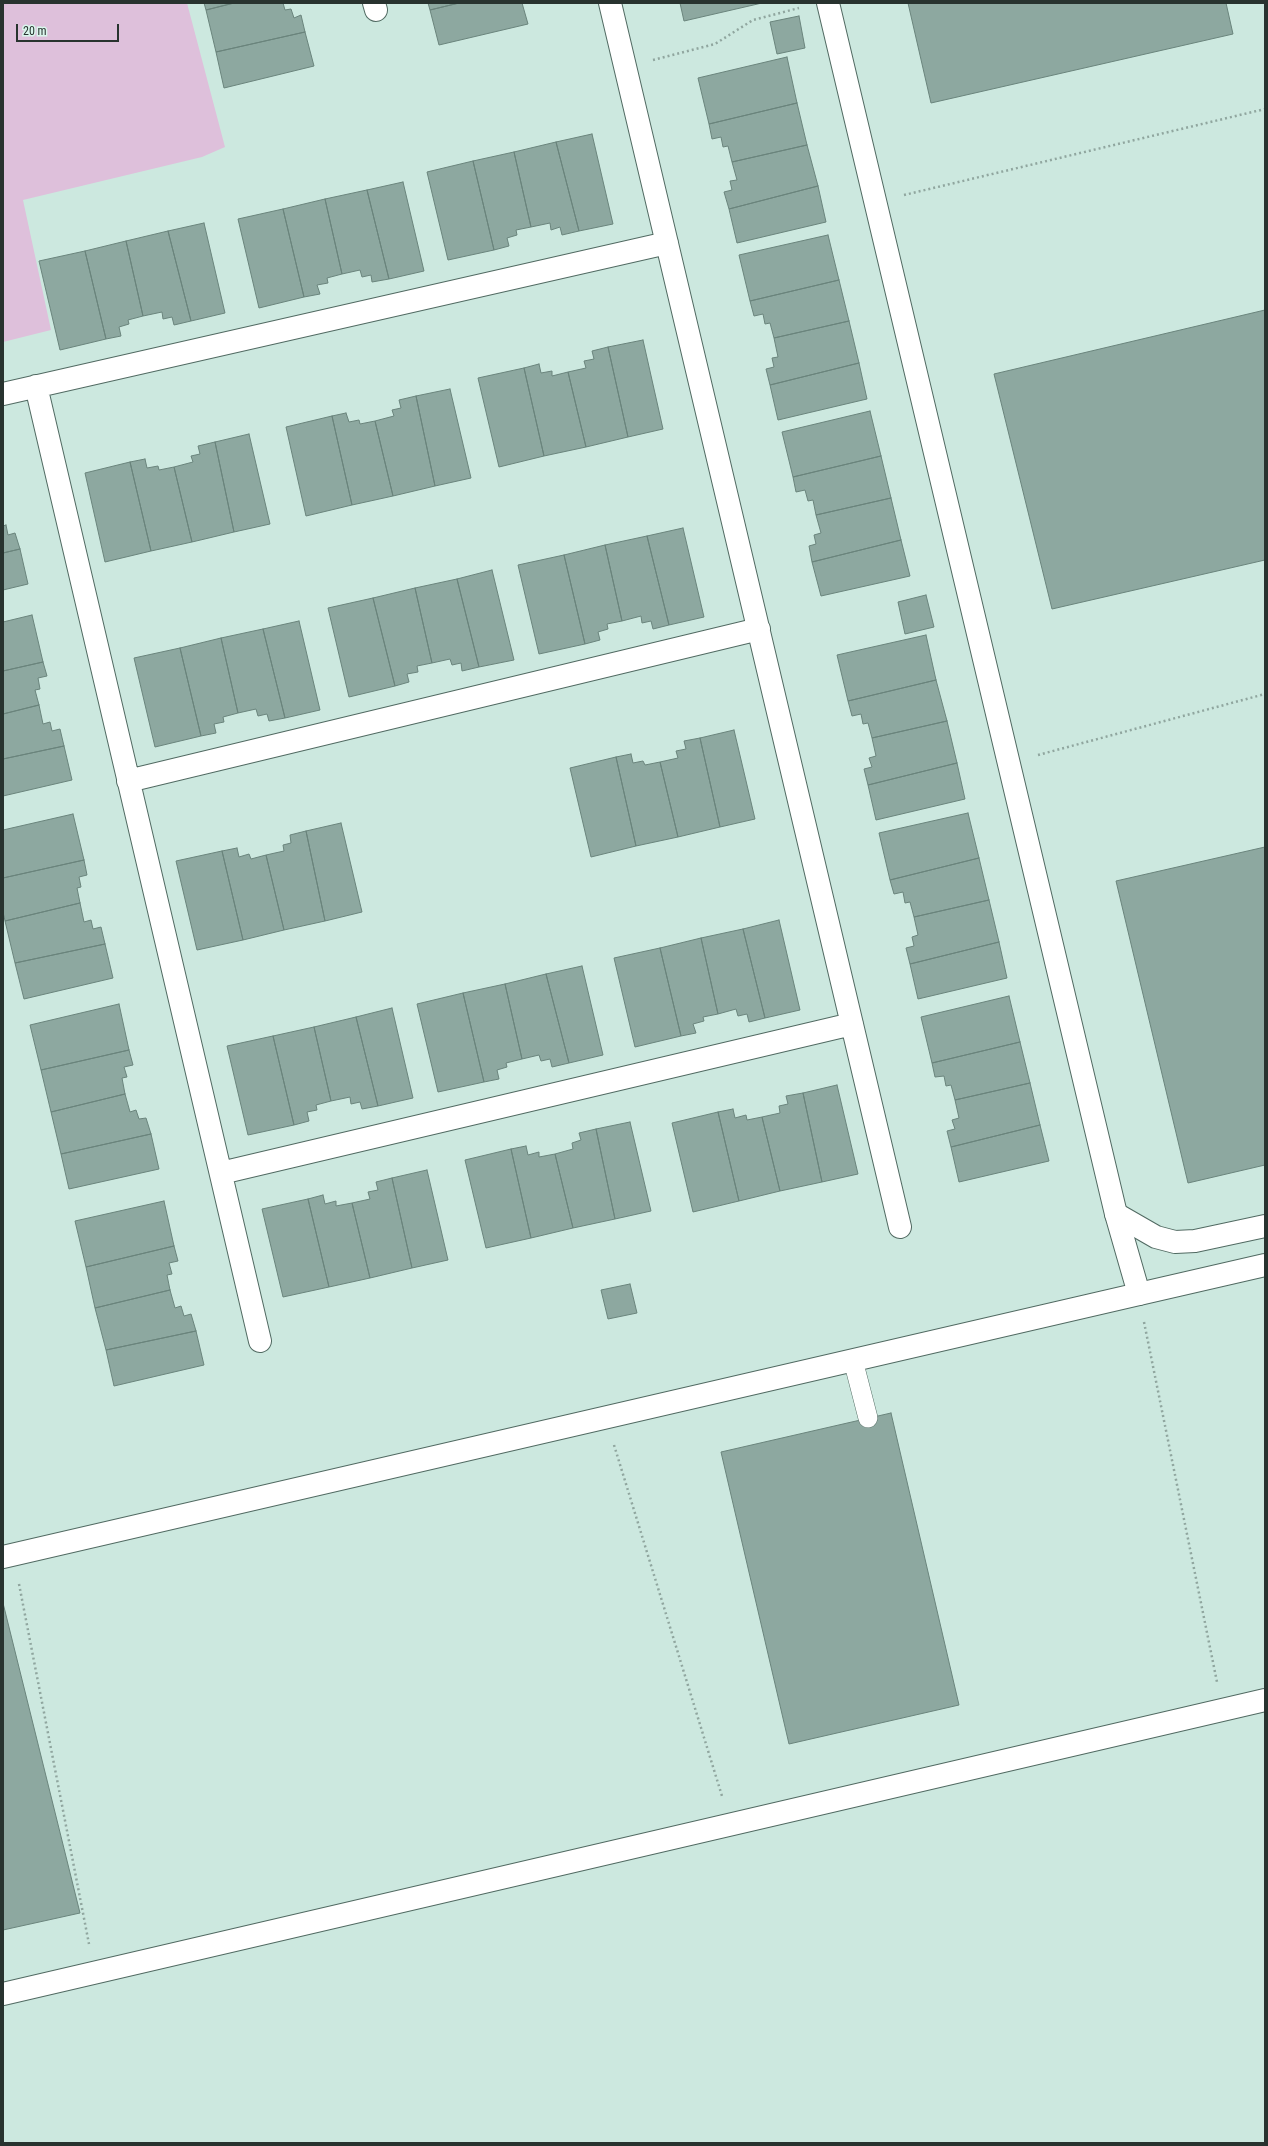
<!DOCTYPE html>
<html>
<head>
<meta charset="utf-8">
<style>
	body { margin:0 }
	#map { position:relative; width:1268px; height:2146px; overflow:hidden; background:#cce8df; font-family:"Roboto Condensed",sans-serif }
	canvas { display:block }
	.frame { position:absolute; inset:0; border:4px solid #28332f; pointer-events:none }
	.scale { position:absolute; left:16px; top:24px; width:103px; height:18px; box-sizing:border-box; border:2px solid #28332f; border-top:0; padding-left:5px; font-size:12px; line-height:14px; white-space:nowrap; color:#28332f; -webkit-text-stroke:3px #d9f6ec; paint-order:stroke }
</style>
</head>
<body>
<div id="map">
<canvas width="1268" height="2146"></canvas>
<div class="frame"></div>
<div class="scale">20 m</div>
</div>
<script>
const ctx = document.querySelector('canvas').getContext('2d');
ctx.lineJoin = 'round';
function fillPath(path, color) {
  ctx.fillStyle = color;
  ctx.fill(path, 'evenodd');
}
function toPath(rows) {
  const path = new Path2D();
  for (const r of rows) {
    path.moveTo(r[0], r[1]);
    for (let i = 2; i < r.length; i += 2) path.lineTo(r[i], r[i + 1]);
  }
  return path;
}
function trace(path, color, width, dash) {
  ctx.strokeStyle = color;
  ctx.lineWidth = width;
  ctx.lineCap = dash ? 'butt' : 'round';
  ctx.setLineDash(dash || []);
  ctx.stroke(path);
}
fillPath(toPath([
	[3,3,187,3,225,147,202,157,23,200,51,330,3,342]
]), '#dec0db');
const building = toPath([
	[204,3,234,3,206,10,204,3],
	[234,3,283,3,285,10,291,9,294,18,301,15,305,32,216,52,206,10,234,3],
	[428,3,459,3,430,10,428,3],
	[459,3,522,3,528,24,439,45,430,10,459,3],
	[680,3,762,3,684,21,680,3],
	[908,3,1226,3,1233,34,931,103,908,3],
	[799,16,805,48,777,54,770,22,799,16],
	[305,32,314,66,224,88,216,52,305,32],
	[787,57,797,103,709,124,698,78,787,57],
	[797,103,807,145,732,162,728,146,723,147,721,137,712,139,709,124,797,103],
	[592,134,613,224,579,231,556,142,592,134],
	[556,142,579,231,562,235,560,227,551,230,550,223,531,227,514,152,556,142],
	[807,145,818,186,729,209,724,192,732,190,730,181,737,180,732,162,807,145],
	[514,152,531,227,516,230,517,235,507,238,509,246,494,250,473,161,514,152],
	[473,161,494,250,448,260,427,172,473,161],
	[403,182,424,271,389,279,367,190,403,182],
	[818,186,826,222,737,243,729,209,818,186],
	[367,190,389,279,372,282,371,275,362,277,360,270,342,274,325,199,367,190],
	[325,199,342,274,327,278,328,283,317,285,320,294,304,297,283,209,325,199],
	[283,209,304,297,259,308,238,219,283,209],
	[204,223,225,313,191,321,168,231,204,223],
	[168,231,191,321,174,325,172,317,163,319,162,312,143,316,126,241,168,231],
	[828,235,839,280,750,301,739,255,828,235],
	[126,241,143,316,128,320,129,324,119,327,121,336,106,339,85,251,126,241],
	[85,251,106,339,60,350,39,261,85,251],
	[839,280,849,321,774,338,770,323,765,324,763,314,754,316,750,301,839,280],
	[1265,310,1265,560,1052,609,994,374,1265,310],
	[849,321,859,363,770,385,766,369,774,367,772,358,778,357,774,338,849,321],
	[643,340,663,429,628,437,608,347,643,340],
	[608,347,628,437,586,447,568,372,586,368,584,361,594,359,592,351,608,347],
	[859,363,867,399,778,420,770,385,859,363],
	[539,364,541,373,552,371,552,376,568,372,586,447,544,456,524,368,539,364],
	[524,368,544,456,499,467,478,378,524,368],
	[450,389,471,478,435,486,416,396,450,389],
	[416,396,435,486,393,496,375,421,394,416,392,410,401,408,399,400,416,396],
	[870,411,881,456,793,477,782,432,870,411],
	[346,413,349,422,359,420,360,424,375,421,393,496,352,505,332,416,346,413],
	[332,416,352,505,306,516,286,427,332,416],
	[249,434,270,524,234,532,215,442,249,434],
	[215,442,234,532,192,542,174,467,193,462,191,456,200,454,198,446,215,442],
	[881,456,891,498,816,515,813,500,808,501,805,490,796,492,793,477,881,456],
	[145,459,147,468,158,466,159,470,174,467,192,542,151,551,130,462,145,459],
	[130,462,151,551,105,562,85,473,130,462],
	[891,498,901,540,812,562,809,546,816,544,814,535,821,533,816,515,891,498],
	[6,525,8,535,15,533,20,549,3,553,3,526,6,525],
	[683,528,704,617,669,625,647,536,683,528],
	[647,536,669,625,653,629,651,621,642,623,641,616,622,621,605,545,647,536],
	[901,540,910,576,821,596,812,562,901,540],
	[605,545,622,621,607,624,608,629,598,632,600,640,585,644,564,555,605,545],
	[20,549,28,584,3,590,3,553,20,549],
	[564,555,585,644,539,654,518,565,564,555],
	[492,570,514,660,479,667,457,579,492,570],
	[457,579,479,667,462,671,461,663,452,665,450,659,432,663,415,588,457,579],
	[415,588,432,663,417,666,418,672,407,674,409,682,395,686,373,598,415,588],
	[926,595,934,627,905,634,898,602,926,595],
	[373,598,395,686,349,697,328,608,373,598],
	[32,615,43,662,3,671,3,622,32,615],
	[299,621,320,710,285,718,263,629,299,621],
	[263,629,285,718,269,721,267,714,258,716,256,709,238,713,221,638,263,629],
	[926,635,936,680,848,701,837,655,926,635],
	[221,638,238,713,223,717,224,722,214,724,216,733,201,736,180,648,221,638],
	[180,648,201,736,155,747,134,658,180,648],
	[43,662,47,676,38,678,40,689,35,690,39,705,3,714,3,671,43,662],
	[936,680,947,721,872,738,868,723,863,724,861,714,852,716,848,701,936,680],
	[39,705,43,724,50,722,52,731,60,729,64,746,3,759,3,714,39,705],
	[947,721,957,763,868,785,864,769,872,767,869,758,876,756,872,738,947,721],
	[734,730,755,819,720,827,700,738,734,730],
	[700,738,720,827,678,837,660,762,678,758,676,751,686,749,684,741,700,738],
	[64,746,72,780,3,796,3,759,64,746],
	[631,754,633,763,643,761,645,765,660,762,678,837,636,846,616,757,631,754],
	[616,757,636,846,591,857,570,768,616,757],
	[957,763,965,799,876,820,868,785,957,763],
	[968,813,979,858,890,880,879,833,968,813],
	[73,814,84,860,3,878,3,830,73,814],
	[341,823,362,912,325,921,306,831,341,823],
	[306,831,325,921,284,930,266,855,284,851,283,845,291,843,290,835,306,831],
	[1265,847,1265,1165,1188,1183,1116,881,1265,847],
	[237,848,239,857,249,854,251,859,266,855,284,930,243,940,222,851,237,848],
	[222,851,243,940,197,950,176,861,222,851],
	[979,858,989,900,914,917,910,902,905,903,903,892,894,894,890,880,979,858],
	[84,860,87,875,79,877,81,887,77,888,80,903,5,921,3,912,3,878,84,860],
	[989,900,999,942,910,964,906,948,914,946,912,937,918,935,914,917,989,900],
	[80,903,84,922,91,920,93,929,101,927,105,944,15,963,5,921,80,903],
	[779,920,800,1010,765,1018,743,929,779,920],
	[743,929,765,1018,749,1022,747,1014,738,1016,736,1009,718,1014,701,938,743,929],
	[701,938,718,1014,703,1017,704,1021,693,1024,696,1033,681,1036,660,948,701,938],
	[999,942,1007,978,918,999,910,964,999,942],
	[105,944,113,978,24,999,15,963,105,944],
	[660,948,681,1036,635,1047,614,958,660,948],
	[582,966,603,1055,569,1063,546,974,582,966],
	[546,974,569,1063,552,1067,550,1059,541,1061,539,1055,522,1059,505,984,546,974],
	[505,984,522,1059,506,1063,507,1067,497,1070,499,1079,484,1082,463,993,505,984],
	[463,993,484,1082,438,1092,417,1004,463,993],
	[1009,996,1020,1042,932,1063,921,1017,1009,996],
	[119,1004,129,1050,41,1070,30,1025,119,1004],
	[392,1008,413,1098,378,1106,356,1017,392,1008],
	[356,1017,378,1106,362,1109,360,1102,351,1104,350,1097,331,1101,314,1027,356,1017],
	[314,1027,331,1101,316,1105,317,1110,307,1112,309,1121,294,1125,273,1036,314,1027],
	[273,1036,294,1125,248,1135,227,1046,273,1036],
	[1020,1042,1030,1083,955,1100,951,1085,946,1086,944,1076,935,1077,932,1063,1020,1042],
	[129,1050,133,1065,124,1067,127,1077,122,1078,125,1094,51,1112,41,1070,129,1050],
	[1030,1083,1040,1125,951,1147,947,1131,955,1129,952,1120,959,1118,955,1100,1030,1083],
	[837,1085,858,1174,822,1182,803,1093,837,1085],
	[803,1093,822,1182,780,1191,762,1117,780,1113,779,1106,788,1104,786,1096,803,1093],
	[125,1094,130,1112,136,1110,139,1119,146,1118,151,1134,61,1154,51,1112,125,1094],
	[733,1109,735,1118,746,1115,747,1120,762,1117,780,1191,739,1201,718,1112,733,1109],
	[718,1112,739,1201,693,1212,672,1123,718,1112],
	[630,1122,651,1211,615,1219,596,1129,630,1122],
	[1040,1125,1049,1161,959,1182,951,1147,1040,1125],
	[596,1129,615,1219,573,1228,555,1154,573,1149,572,1143,581,1140,579,1133,596,1129],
	[151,1134,159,1169,69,1189,61,1154,151,1134],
	[526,1146,528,1155,539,1152,539,1157,555,1154,573,1228,531,1238,511,1149,526,1146],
	[511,1149,531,1238,486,1248,465,1160,511,1149],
	[427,1170,448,1260,412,1268,392,1178,427,1170],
	[392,1178,412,1268,370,1278,352,1203,370,1199,368,1192,378,1190,376,1182,392,1178],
	[323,1195,325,1204,336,1201,336,1206,352,1203,370,1278,329,1287,308,1199,323,1195],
	[308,1199,329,1287,283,1297,262,1209,308,1199],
	[164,1201,174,1246,86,1267,75,1221,164,1201],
	[174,1246,178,1261,169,1263,172,1274,167,1275,170,1290,95,1308,86,1267,174,1246],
	[630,1284,637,1313,608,1319,601,1290,630,1284],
	[170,1290,175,1308,181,1306,184,1316,191,1314,196,1331,106,1350,95,1308,170,1290],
	[196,1331,204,1365,114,1386,106,1350,196,1331],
	[891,1413,959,1705,789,1744,721,1452,891,1413],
	[3,1603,80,1913,3,1930,3,1603]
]);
fillPath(building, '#8da8a0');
trace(building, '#6a847c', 1);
const lane = toPath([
	[853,1360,868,1418]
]);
const street = toPath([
	[374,3,376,10],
	[610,3,900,1227],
	[36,386,260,1341],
	[3,394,667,243],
	[128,781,759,629],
	[221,1173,852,1024],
	[1116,1214,1156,1237,1175,1242,1195,1241,1265,1226],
	[1139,1294,1265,1265],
	[3,1994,1265,1700]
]);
const secondary = toPath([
	[3,1557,1139,1294,1116,1214,828,3]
]);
trace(lane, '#516a62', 20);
trace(street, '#516a62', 24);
trace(secondary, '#516a62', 24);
trace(toPath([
	[653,60,715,44,753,20,799,8],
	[904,195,1265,109],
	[1038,755,1265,694],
	[1144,1322,1217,1682],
	[614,1445,722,1796],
	[19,1584,89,1944]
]), '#90a69f', 2.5, [2, 3]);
trace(lane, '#fff', 19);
trace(street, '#fff', 22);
trace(secondary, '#fff', 22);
</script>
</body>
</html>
